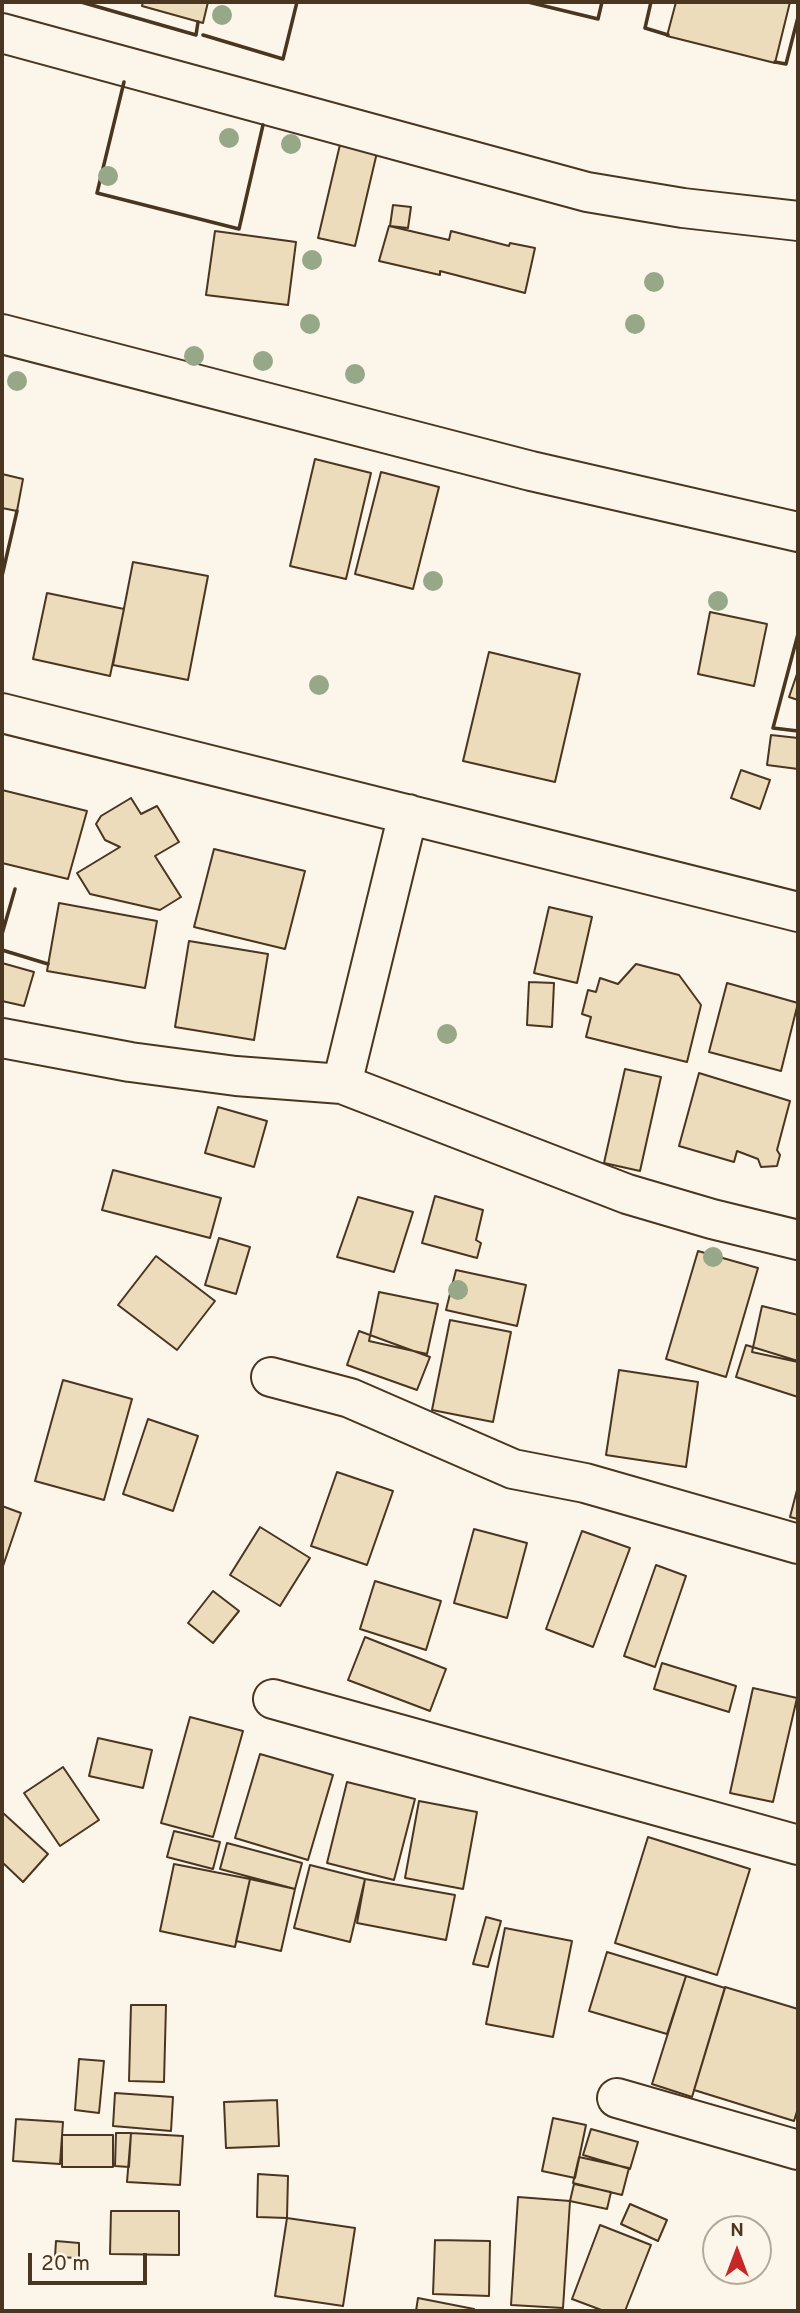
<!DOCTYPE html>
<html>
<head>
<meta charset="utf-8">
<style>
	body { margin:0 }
	#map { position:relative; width:800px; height:2313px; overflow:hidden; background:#fbf6e9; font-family:Overpass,sans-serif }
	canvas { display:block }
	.frame { position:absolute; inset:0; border:4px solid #4a3520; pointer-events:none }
	.north { position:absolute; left:702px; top:2215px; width:70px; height:70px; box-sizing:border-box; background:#fbf6e9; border:2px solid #b4a999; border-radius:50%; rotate:0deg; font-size:19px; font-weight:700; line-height:28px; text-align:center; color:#4a3520 }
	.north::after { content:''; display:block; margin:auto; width:24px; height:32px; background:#c62828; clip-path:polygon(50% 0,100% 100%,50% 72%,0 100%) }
	.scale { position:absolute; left:28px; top:2253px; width:119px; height:32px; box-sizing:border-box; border:4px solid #4a3520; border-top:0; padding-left:9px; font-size:21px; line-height:24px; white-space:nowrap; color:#4a3520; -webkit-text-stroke:5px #fbf6e9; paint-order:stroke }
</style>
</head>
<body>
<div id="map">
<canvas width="800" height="2313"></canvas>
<div class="frame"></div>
<div class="north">N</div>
<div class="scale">20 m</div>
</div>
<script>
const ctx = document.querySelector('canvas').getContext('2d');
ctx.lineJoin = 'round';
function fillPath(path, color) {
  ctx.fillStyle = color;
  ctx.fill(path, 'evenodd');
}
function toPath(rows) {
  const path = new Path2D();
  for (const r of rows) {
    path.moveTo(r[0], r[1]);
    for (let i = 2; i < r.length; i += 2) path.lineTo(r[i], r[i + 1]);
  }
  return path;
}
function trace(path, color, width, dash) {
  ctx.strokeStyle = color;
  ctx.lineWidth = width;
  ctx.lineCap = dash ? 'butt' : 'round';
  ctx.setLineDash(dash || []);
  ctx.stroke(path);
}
const building = toPath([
	[143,2,208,2,203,23,142,6,143,2],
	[676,2,790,2,775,63,667,36,676,2],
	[342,136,379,144,355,246,318,238,342,136],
	[393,205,411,207,408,228,390,226,393,205],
	[389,226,449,240,451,231,509,246,510,243,535,248,525,293,440,271,440,275,379,261,389,226],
	[215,231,296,242,288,305,206,295,215,231],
	[315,459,371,473,346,579,290,566,315,459],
	[381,472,439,487,413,589,355,574,381,472],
	[2,474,23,479,17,511,2,508,2,474],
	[133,562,208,576,188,680,113,665,133,562],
	[47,593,124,609,110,676,33,659,47,593],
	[710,612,767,624,754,686,698,674,710,612],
	[489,652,580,674,555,782,463,761,489,652],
	[798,671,798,700,789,697,798,671],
	[771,735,798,738,798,769,767,765,771,735],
	[741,770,770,780,760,809,731,798,741,770],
	[2,790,87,811,68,879,2,863,2,790],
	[131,798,141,814,157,806,179,842,155,856,181,897,160,910,90,894,77,873,120,847,105,840,96,824,101,816,131,798],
	[214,849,305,871,285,949,194,927,214,849],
	[59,903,157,921,145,988,47,971,59,903],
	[549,907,592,917,577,983,534,973,549,907],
	[189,941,268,954,254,1040,175,1027,189,941],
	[2,963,34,972,24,1006,2,1001,2,963],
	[636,964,679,975,701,1005,687,1062,586,1037,591,1017,582,1014,588,990,596,992,600,978,618,984,636,964],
	[529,982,554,983,552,1027,527,1025,529,982],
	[727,983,798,1003,781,1071,709,1052,727,983],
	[625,1069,661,1077,640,1171,604,1163,625,1069],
	[699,1073,790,1101,777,1150,780,1155,777,1166,761,1167,758,1159,737,1151,734,1162,679,1146,699,1073],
	[218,1107,267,1121,254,1167,205,1153,218,1107],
	[113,1170,221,1198,210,1238,102,1210,113,1170],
	[435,1196,483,1210,476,1240,481,1243,477,1258,422,1243,435,1196],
	[358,1197,413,1212,394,1272,337,1257,358,1197],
	[219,1238,250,1247,236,1294,205,1285,219,1238],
	[698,1251,758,1268,726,1377,666,1359,698,1251],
	[156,1256,215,1301,177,1350,118,1305,156,1256],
	[456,1270,526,1285,517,1326,446,1310,456,1270],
	[379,1292,438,1304,427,1354,369,1341,379,1292],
	[762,1306,798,1315,798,1362,752,1352,762,1306],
	[450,1320,511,1332,493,1422,432,1410,450,1320],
	[359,1331,430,1357,417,1390,347,1365,359,1331],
	[746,1345,798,1361,798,1397,736,1377,746,1345],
	[619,1370,698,1382,686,1467,606,1455,619,1370],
	[63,1380,132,1399,104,1500,35,1481,63,1380],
	[148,1419,198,1436,173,1511,123,1494,148,1419],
	[337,1472,393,1491,367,1565,311,1546,337,1472],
	[798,1486,798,1519,790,1517,798,1486],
	[2,1506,21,1513,2,1569,2,1506],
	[260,1527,310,1558,280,1606,230,1575,260,1527],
	[474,1529,527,1543,507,1618,454,1603,474,1529],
	[582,1531,630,1548,593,1647,546,1629,582,1531],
	[656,1565,686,1576,655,1667,624,1656,656,1565],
	[375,1581,441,1601,426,1650,360,1629,375,1581],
	[213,1591,239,1611,213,1643,188,1623,213,1591],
	[365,1637,446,1669,430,1711,348,1680,365,1637],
	[662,1663,736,1686,729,1712,654,1689,662,1663],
	[753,1688,797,1698,773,1802,730,1793,753,1688],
	[190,1717,243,1731,213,1837,161,1823,190,1717],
	[98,1738,152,1750,143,1788,89,1776,98,1738],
	[260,1754,333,1775,308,1860,235,1838,260,1754],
	[63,1767,99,1820,60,1846,24,1793,63,1767],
	[347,1782,415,1799,394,1880,327,1863,347,1782],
	[419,1801,477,1812,463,1889,405,1878,419,1801],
	[2,1812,48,1854,23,1882,2,1862,2,1812],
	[174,1831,220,1842,213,1869,167,1857,174,1831],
	[648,1837,750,1869,717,1975,615,1943,648,1837],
	[227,1843,302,1863,295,1889,220,1869,227,1843],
	[174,1864,250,1879,235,1947,160,1931,174,1864],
	[310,1865,365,1879,350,1942,294,1928,310,1865],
	[250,1879,295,1889,281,1951,236,1941,250,1879],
	[365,1879,455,1895,446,1940,357,1923,365,1879],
	[486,1917,501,1921,488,1967,473,1964,486,1917],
	[505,1928,572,1941,553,2037,486,2024,505,1928],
	[607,1952,686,1976,667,2034,589,2011,607,1952],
	[686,1976,725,1988,692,2097,652,2084,686,1976],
	[725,1987,798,2009,798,2108,794,2121,694,2090,725,1987],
	[131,2005,166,2005,164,2082,129,2081,131,2005],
	[79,2059,104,2061,99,2113,75,2110,79,2059],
	[115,2093,173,2097,171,2131,113,2126,115,2093],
	[277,2100,279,2146,226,2148,224,2102,277,2100],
	[553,2118,586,2125,575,2178,542,2171,553,2118],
	[16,2119,63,2122,60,2164,13,2161,16,2119],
	[591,2129,638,2142,630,2169,583,2155,591,2129],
	[116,2133,131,2133,129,2167,115,2166,116,2133],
	[131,2133,183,2136,180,2185,127,2182,131,2133],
	[62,2135,113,2135,113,2167,62,2167,62,2135],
	[579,2157,629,2168,622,2195,573,2183,579,2157],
	[258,2174,288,2176,287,2218,257,2217,258,2174],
	[574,2184,611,2192,607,2209,570,2201,574,2184],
	[518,2197,570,2201,563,2308,511,2305,518,2197],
	[630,2204,667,2220,658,2241,621,2224,630,2204],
	[111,2211,179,2211,179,2255,110,2254,111,2211],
	[287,2218,355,2228,343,2306,275,2296,287,2218],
	[600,2225,651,2245,625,2311,604,2311,572,2299,600,2225],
	[435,2240,490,2241,489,2296,433,2294,435,2240],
	[56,2241,79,2243,79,2258,55,2257,56,2241],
	[418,2298,474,2309,474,2311,416,2311,418,2298]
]);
fillPath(building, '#ecdcbc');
trace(building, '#4a3520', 2);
const minor = toPath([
	[2,33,587,192,683,208,798,221],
	[2,334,531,471,798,532],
	[2,713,798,912],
	[408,814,342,1084,627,1194,712,1219,798,1240],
	[2,1038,130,1062,236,1076,342,1084],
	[271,1377,350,1398,513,1469,585,1483,798,1544],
	[273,1699,798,1845],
	[617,2098,798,2150]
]);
trace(minor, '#4a3520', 42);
trace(minor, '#fbf6e9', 38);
trace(toPath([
	[81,2,196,35,198,22],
	[528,2,598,19,602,2],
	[651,2,645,28,668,35],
	[203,35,283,59,297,2],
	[775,62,786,64,798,17],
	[124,82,97,193,239,229,263,125],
	[2,576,17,511],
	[798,634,773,728,798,731],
	[2,934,15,889],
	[2,950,48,964]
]), '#4a3520', 3.5);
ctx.fillStyle = '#96a887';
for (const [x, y] of [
	[222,15],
	[229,138],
	[291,144],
	[108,176],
	[312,260],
	[654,282],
	[310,324],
	[635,324],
	[194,356],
	[263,361],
	[355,374],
	[17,381],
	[433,581],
	[718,601],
	[319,685],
	[447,1034],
	[713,1257],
	[458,1290]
]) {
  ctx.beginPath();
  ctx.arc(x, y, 10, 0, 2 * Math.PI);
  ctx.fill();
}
</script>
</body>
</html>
